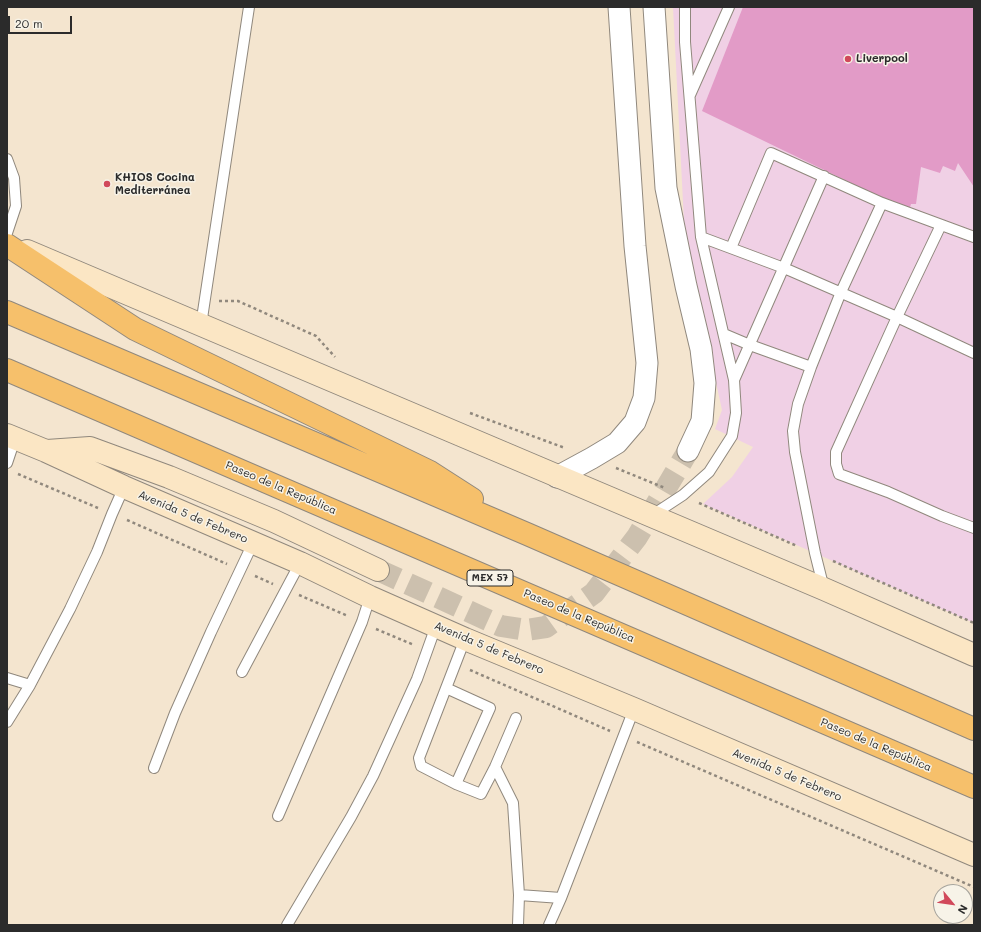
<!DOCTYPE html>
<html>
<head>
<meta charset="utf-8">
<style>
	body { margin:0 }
	#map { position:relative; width:981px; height:932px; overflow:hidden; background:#f4e5cf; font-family:Mali,sans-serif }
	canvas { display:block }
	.frame { position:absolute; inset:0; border:8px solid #2b2b2b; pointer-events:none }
	.north { position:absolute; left:933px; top:884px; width:40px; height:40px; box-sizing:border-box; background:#f7f3e8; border:1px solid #a5a39c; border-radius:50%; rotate:119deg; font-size:11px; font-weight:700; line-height:16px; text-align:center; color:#2b2b2b }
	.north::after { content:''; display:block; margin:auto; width:14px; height:18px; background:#d1495b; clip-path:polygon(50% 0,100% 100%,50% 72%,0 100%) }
	.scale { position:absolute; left:8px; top:16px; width:64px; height:18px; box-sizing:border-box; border:2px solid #2b2b2b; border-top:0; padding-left:5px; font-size:12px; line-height:14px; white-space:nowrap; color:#2b2b2b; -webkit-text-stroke:3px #f7f3e8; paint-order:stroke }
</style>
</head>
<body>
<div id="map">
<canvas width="981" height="932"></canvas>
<div class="frame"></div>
<div class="north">N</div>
<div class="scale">20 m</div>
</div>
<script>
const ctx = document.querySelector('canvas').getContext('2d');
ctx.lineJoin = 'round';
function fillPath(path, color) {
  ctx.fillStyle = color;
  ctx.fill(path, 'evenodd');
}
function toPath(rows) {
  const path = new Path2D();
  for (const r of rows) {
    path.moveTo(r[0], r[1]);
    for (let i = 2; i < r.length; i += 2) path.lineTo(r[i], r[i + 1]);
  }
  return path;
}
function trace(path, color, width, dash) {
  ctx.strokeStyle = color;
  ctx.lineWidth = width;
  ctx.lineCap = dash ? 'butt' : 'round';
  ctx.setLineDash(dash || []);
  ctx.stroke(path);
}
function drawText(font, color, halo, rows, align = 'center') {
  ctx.font = font + ' Mali,sans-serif';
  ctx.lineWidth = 3;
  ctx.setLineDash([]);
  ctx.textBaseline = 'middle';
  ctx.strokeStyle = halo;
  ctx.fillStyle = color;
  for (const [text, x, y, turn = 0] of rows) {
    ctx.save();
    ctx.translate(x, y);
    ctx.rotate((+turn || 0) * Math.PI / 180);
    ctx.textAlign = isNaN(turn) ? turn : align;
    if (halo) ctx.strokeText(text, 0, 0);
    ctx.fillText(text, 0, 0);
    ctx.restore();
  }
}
fillPath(toPath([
	[673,7,974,7,974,623,703,504,732,477,753,447,715,429,722,410,685,241]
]), '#f0d0e5');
fillPath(toPath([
	[743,7,974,7,974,187,958,163,955,171,943,166,940,173,921,167,916,204,911,204,909,211,702,111]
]), '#e29bc7');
trace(toPath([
	[378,570,501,626,526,630,546,627,594,593,637,537,688,451]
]), '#ccc0ae', 22, [22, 11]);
const lane = toPath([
	[690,95,729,7],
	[7,159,14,178,16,206,7,233],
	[941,225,897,317,836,452,836,464,839,474,888,492,942,516,974,528],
	[701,237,784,268,897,317,974,353],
	[731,248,771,153,882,203,974,237],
	[201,325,249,7],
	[724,334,750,345,811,367],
	[734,380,824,176],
	[7,463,15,439],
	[651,516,683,495,709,472,732,436,736,413,734,380,701,237,685,42,685,7],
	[824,589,815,553,795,452,793,431,798,404,811,367,841,292,882,203],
	[465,639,419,758,421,766,456,784,481,794,495,767,516,718],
	[242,672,300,563],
	[7,678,30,685],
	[446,688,490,708,456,784],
	[7,722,30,685,70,609,97,552,112,514,124,487],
	[495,767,513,803,519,895,518,925],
	[154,768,175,713,211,632,253,543],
	[278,816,362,622,370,597],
	[519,895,561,898],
	[287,925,351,817,373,776,417,679,436,626],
	[549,925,561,898,634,709]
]);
const street = toPath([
	[654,7,666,188,686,286,701,349,705,383,702,421,688,451],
	[557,477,592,458,617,443,635,422,644,398,647,363,635,246,619,7]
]);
const secondary = toPath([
	[27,251,824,589,974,655],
	[7,435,46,451,124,487,300,563,370,597,465,639,634,709,974,855],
	[47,451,90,448,169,477,274,521,378,570]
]);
const highway = toPath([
	[7,245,135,329,430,472,472,499],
	[7,312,527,534,974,729],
	[7,370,974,787]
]);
trace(lane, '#90887d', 12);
trace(street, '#90887d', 23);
trace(secondary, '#90887d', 24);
trace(highway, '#90887d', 24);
trace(toPath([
	[219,301,238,301,316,336,335,357],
	[470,413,565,448],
	[616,468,665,488],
	[18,474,98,508],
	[699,503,797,546],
	[127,520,227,564],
	[833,561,974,623],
	[255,576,273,584],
	[299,595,348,616],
	[376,629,414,645],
	[470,670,610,731],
	[637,742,974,887]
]), '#90887d', 2.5, [3, 3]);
trace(lane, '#fff', 10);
trace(street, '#fff', 21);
trace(secondary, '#fbe6c4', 22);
trace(highway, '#f6c06b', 22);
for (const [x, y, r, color] of [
	[848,59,4,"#d1495b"],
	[107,184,4,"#d1495b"]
]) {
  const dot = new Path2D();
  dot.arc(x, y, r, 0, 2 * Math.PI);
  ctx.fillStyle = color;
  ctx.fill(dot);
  trace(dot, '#f7f3e8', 1.5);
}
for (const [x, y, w] of [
	[490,578,46]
]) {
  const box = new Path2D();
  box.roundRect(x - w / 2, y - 8, w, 16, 3);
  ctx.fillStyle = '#f7f3e8';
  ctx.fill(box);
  trace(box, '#2b2b2b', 1);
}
drawText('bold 10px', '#2b2b2b', null, [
	["MEX 57",490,578]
]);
drawText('bold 11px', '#2b2b2b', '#f7f3e8', [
	["Liverpool",856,59],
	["KHIOS Cocina",115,178],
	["Mediterránea",115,191]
], 'left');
drawText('11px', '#2b2b2b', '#f7f3e8', [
	["Paseo de la República",281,488,23],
	["Avenida 5 de Febrero",193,517,23],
	["Paseo de la República",579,616,23],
	["Avenida 5 de Febrero",489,648,23],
	["Paseo de la República",876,745,23],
	["Avenida 5 de Febrero",787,775,23]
]);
</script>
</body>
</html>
